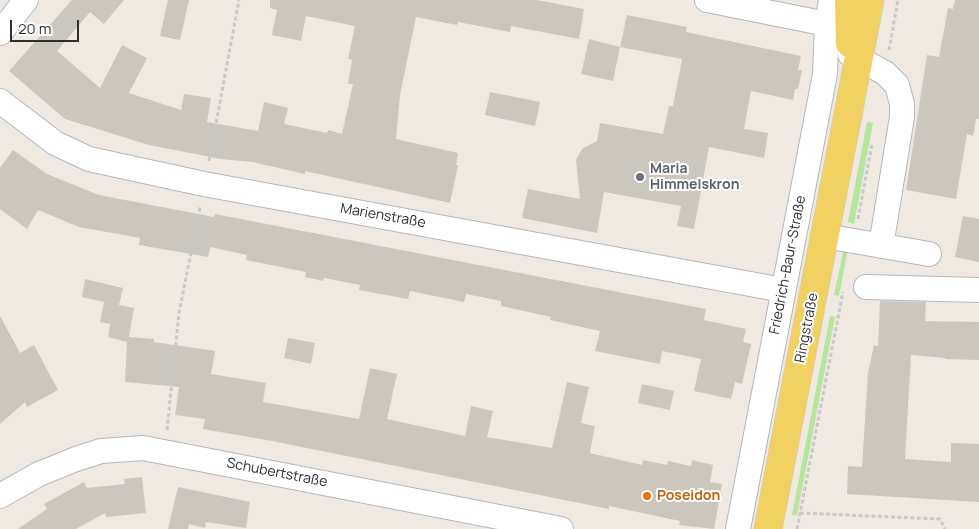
<!DOCTYPE html>
<html>
<head>
<meta charset="utf-8">
<style>
	body { margin:0 }
	#map { position:relative; width:979px; height:529px; overflow:hidden; background:#efe9e1; font-family:Manrope,sans-serif }
	canvas { display:block }
	.scale { position:absolute; left:10px; top:20px; width:69px; height:22px; box-sizing:border-box; border:2px solid #2e2e2e; border-top:0; padding-left:6px; font-size:15px; line-height:18px; white-space:nowrap; color:#2e2e2e; -webkit-text-stroke:4px #fff; paint-order:stroke }
</style>
</head>
<body>
<div id="map">
<canvas width="979" height="529"></canvas>
<div class="scale">20 m</div>
</div>
<script>
const ctx = document.querySelector('canvas').getContext('2d');
ctx.lineJoin = 'round';
function fillPath(path, color) {
  ctx.fillStyle = color;
  ctx.fill(path, 'evenodd');
}
function toPath(rows) {
  const path = new Path2D();
  for (const r of rows) {
    path.moveTo(r[0], r[1]);
    for (let i = 2; i < r.length; i += 2) path.lineTo(r[i], r[i + 1]);
  }
  return path;
}
function trace(path, color, width, dash) {
  ctx.strokeStyle = color;
  ctx.lineWidth = width;
  ctx.lineCap = dash ? 'butt' : 'round';
  ctx.setLineDash(dash || []);
  ctx.stroke(path);
}
function drawText(font, color, halo, rows, align = 'center') {
  ctx.font = font + ' Manrope,sans-serif';
  ctx.lineWidth = 4;
  ctx.setLineDash([]);
  ctx.textBaseline = 'middle';
  ctx.strokeStyle = halo;
  ctx.fillStyle = color;
  for (const [text, x, y, turn = 0] of rows) {
    ctx.save();
    ctx.translate(x, y);
    ctx.rotate((+turn || 0) * Math.PI / 180);
    ctx.textAlign = isNaN(turn) ? turn : align;
    if (halo) ctx.strokeText(text, 0, 0);
    ctx.fillText(text, 0, 0);
    ctx.restore();
  }
}
fillPath(toPath([
	[867,122,873,123,854,224,848,222],
	[844,248,848,249,839,296,834,295],
	[830,316,835,317,797,515,792,515]
]), '#b6e59e');
fillPath(toPath([
	[72,0,124,0,104,24,90,12,57,51,100,88,122,45,147,58,129,93,181,110,184,94,211,98,207,122,258,131,264,102,288,108,284,124,327,133,328,130,342,134,353,84,348,84,352,60,348,59,355,26,306,16,301,41,272,35,277,10,270,8,270,0,537,0,584,9,579,39,511,26,510,32,458,22,457,25,416,17,400,95,396,139,458,153,456,165,458,165,450,203,305,171,305,174,252,162,221,159,149,145,65,119,9,71],
	[168,0,189,0,180,40,160,36],
	[955,0,979,0,979,119,976,119,973,136,967,134,956,199,906,190,927,55,939,57,948,8,953,9],
	[627,15,687,27,686,32,801,56,798,70,802,70,798,89,795,89,793,100,751,91,744,129,768,133,764,158,709,147,694,229,677,226,681,206,604,192,597,233,522,218,528,189,580,199,576,160,582,149,597,141,600,123,663,134,669,106,673,106,682,59,620,47],
	[589,39,620,47,613,81,581,74],
	[490,92,540,102,535,126,485,115],
	[13,150,47,174,99,195,214,217,215,214,706,309,704,320,746,329,743,342,751,344,742,384,735,382,731,399,694,391,701,359,662,351,660,364,595,351,600,331,550,320,551,317,501,306,501,301,466,294,464,302,410,291,408,299,359,290,360,285,324,278,323,281,305,277,306,272,246,260,247,255,210,247,208,257,139,245,140,238,79,227,38,210,27,229,0,209,0,168],
	[963,216,979,219,979,262,955,257],
	[85,279,123,288,119,305,134,308,129,337,154,339,154,342,215,351,211,374,266,383,263,402,359,419,370,368,397,374,387,419,465,436,471,406,493,411,487,437,552,448,567,382,589,387,581,423,595,426,590,453,642,465,643,460,667,465,668,461,691,466,692,460,713,465,710,482,722,484,714,529,679,525,680,521,609,506,609,509,272,441,203,429,205,419,175,415,179,387,125,382,127,342,108,337,110,324,100,322,104,302,113,304,82,297],
	[880,301,926,302,925,321,979,322,979,360,945,359,945,358,911,355,905,459,951,462,951,443,979,444,979,502,847,494,848,466,862,467,868,373,874,345,878,346],
	[0,316,20,353,34,345,58,390,27,407,25,402,0,424],
	[288,338,315,343,311,364,284,358],
	[642,384,674,391,670,410,638,403],
	[142,477,146,513,106,517,105,513,76,529,18,529,47,509,44,504,84,482,87,488,125,484,124,479],
	[178,487,250,502,246,528,206,522,205,528,189,524,188,529,168,529]
]), '#cbc7bf');
const minor = toPath([
	[707,0,827,24],
	[0,33,26,0],
	[850,54,885,73,897,85,902,104,902,117,881,246],
	[0,101,55,143,89,159,204,184,783,290],
	[825,236,929,254],
	[866,287,979,290],
	[0,496,39,474,76,459,101,451,143,448,561,529],
	[738,529,825,74,827,24,831,0]
]);
const major = toPath([
	[849,0,850,43],
	[768,529,870,0]
]);
trace(minor, '#b4b7c1', 26);
trace(major, '#c9c9c9', 29);
trace(toPath([
	[889,50,898,0],
	[209,161,239,0],
	[858,219,872,144],
	[167,430,179,313,200,207],
	[800,513,940,519,945,529],
	[797,529,843,292]
]), '#c9c9c9', 3, [4, 2.5]);
trace(minor, '#fff', 24);
trace(major, '#f2d163', 28);
for (const [x, y, r, color] of [
	[640,177,5,"#6b7280"],
	[647,496,5,"#e8710a"]
]) {
  const dot = new Path2D();
  dot.arc(x, y, r, 0, 2 * Math.PI);
  ctx.fillStyle = color;
  ctx.fill(dot);
  trace(dot, '#fff', 2);
}
drawText('bold 14px', '#5b616d', '#fff', [
	["Maria",650,169],
	["Himmelskron",650,185]
], 'left');
drawText('14px', '#2e2e2e', '#fff', [
	["Marienstraße",383,216,10],
	["Friedrich-Baur-Straße",788,265,-79],
	["Ringstraße",807,328,-79],
	["Schubertstraße",277,473,11]
]);
drawText('bold 14px', '#c56008', '#fff', [
	["Poseidon",657,496]
], 'left');
</script>
</body>
</html>
